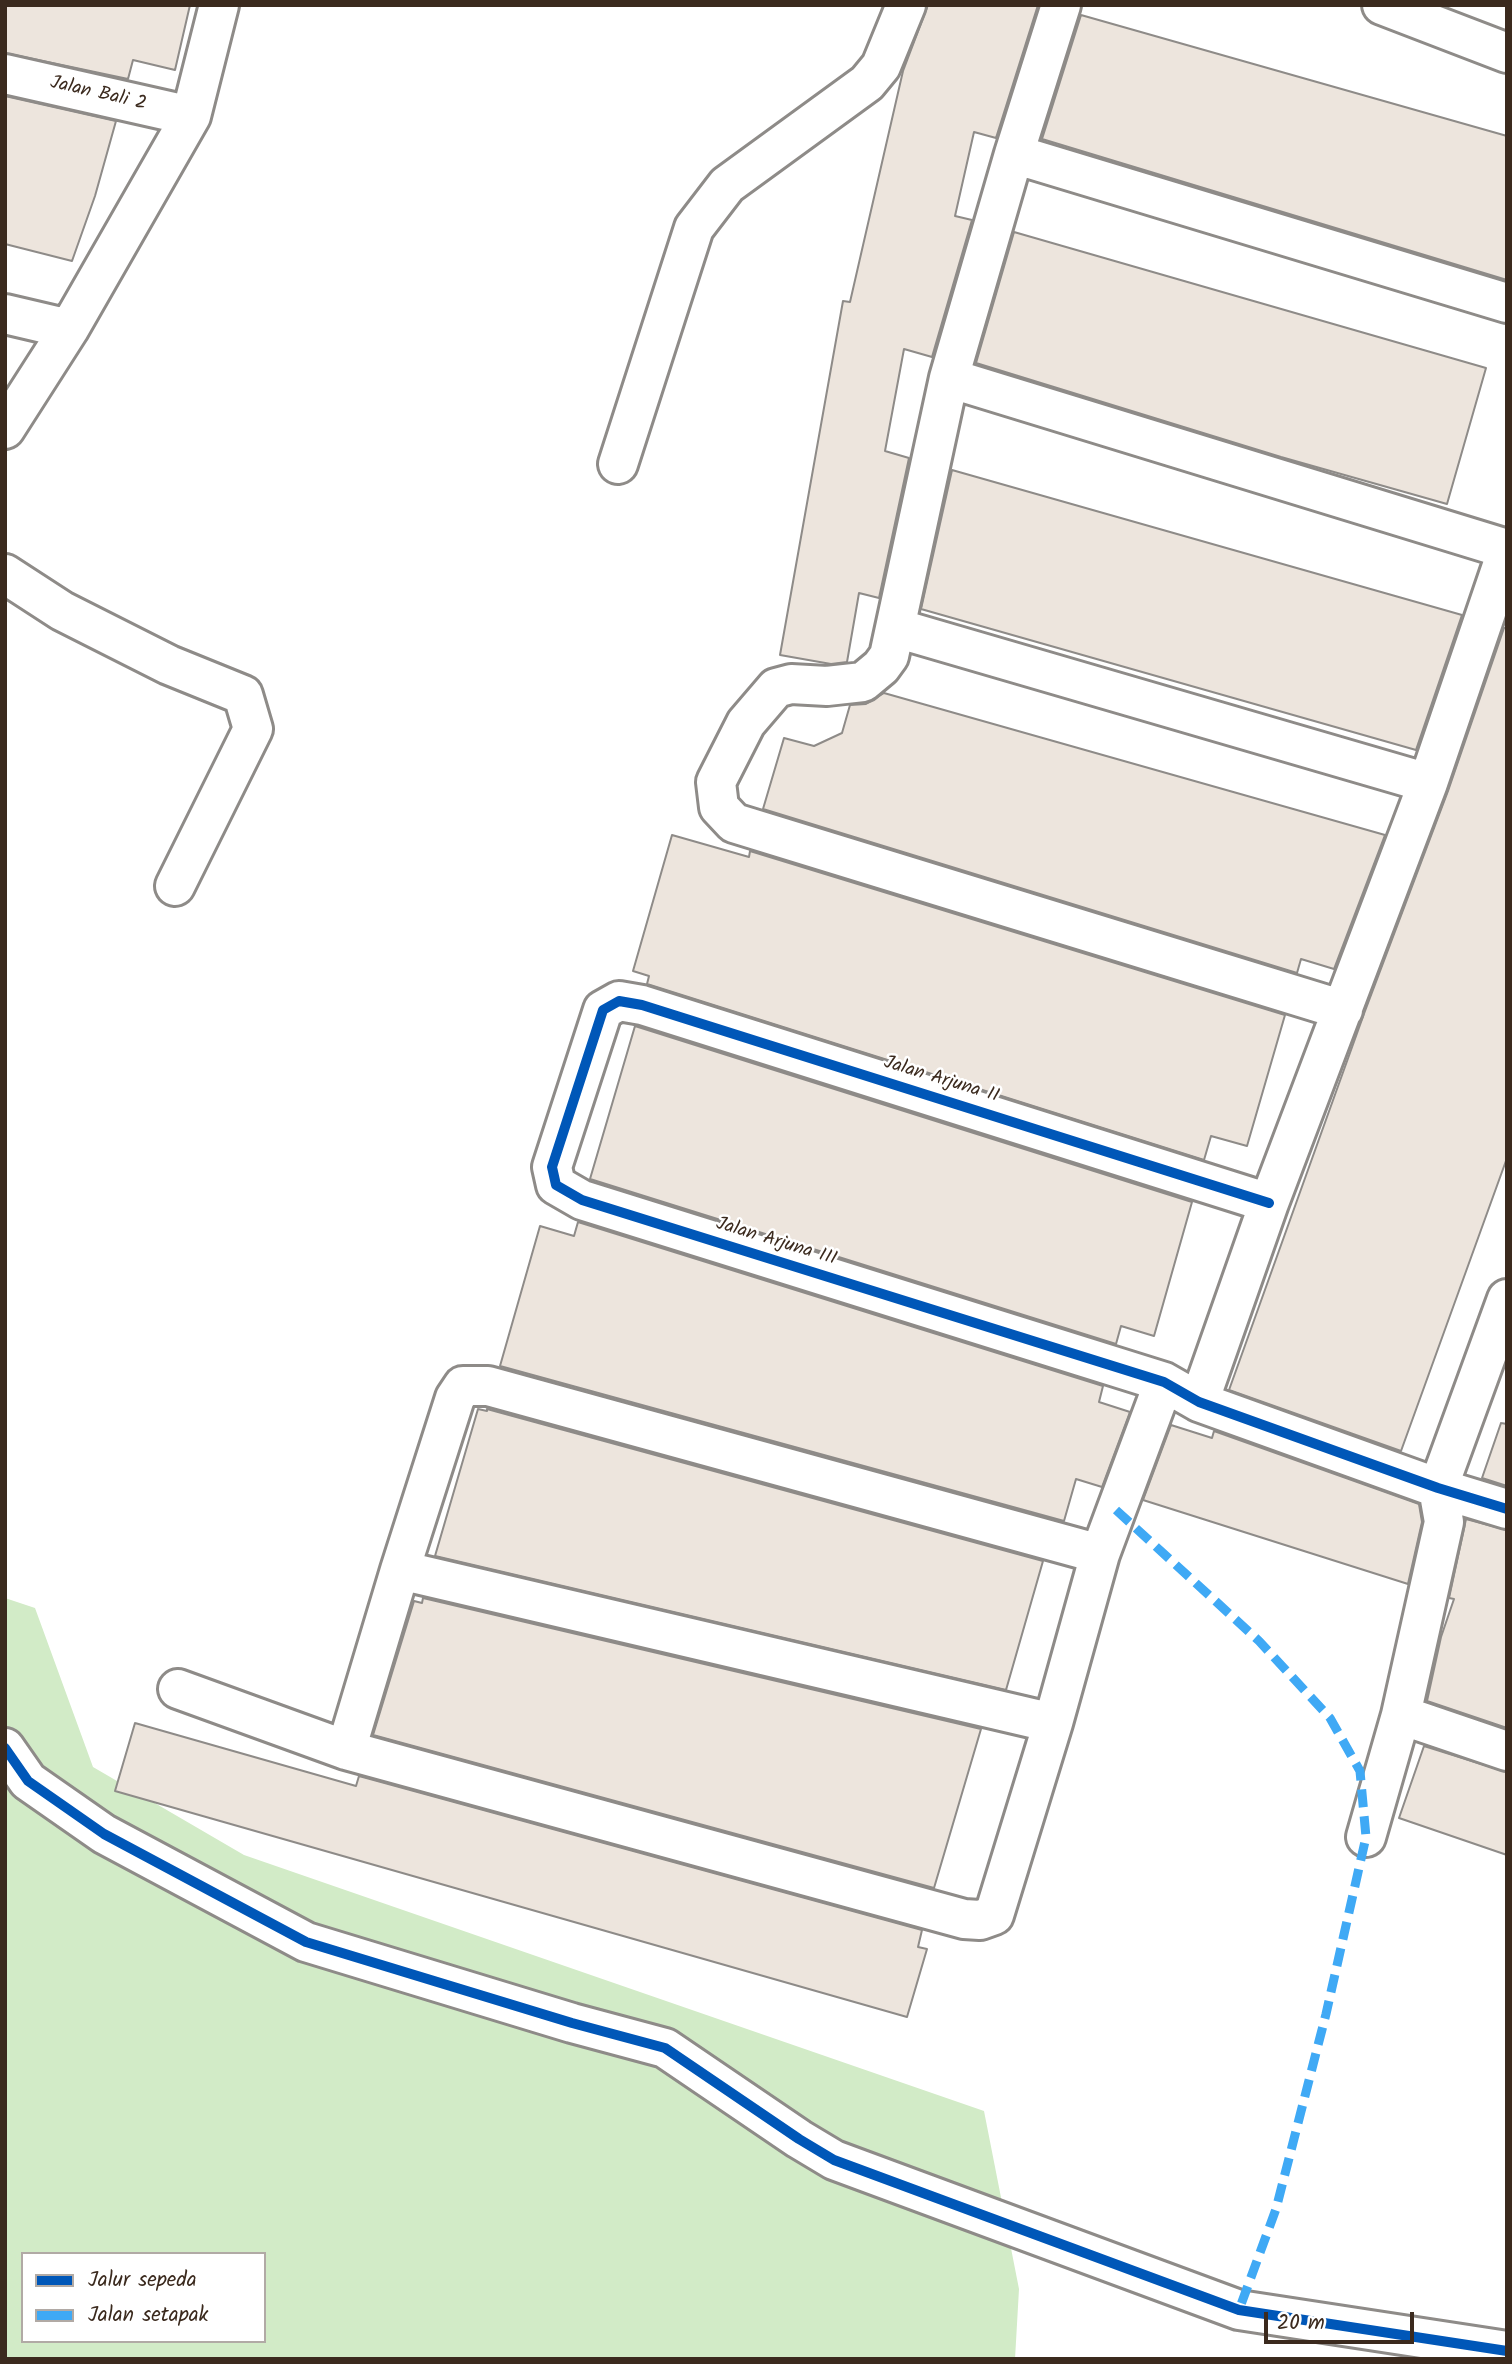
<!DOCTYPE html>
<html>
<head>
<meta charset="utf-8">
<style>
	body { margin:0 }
	#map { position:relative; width:1512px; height:2364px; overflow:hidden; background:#fff; font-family:Kalam,sans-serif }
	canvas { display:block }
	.frame { position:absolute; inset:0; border:7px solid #3b2a1e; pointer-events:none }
	.legend { position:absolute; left:21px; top:2252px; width:245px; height:91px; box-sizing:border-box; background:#fff; border:2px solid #b1aaa5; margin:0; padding:9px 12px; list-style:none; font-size:21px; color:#3b2a1e }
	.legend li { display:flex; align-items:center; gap:14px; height:35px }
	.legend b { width:35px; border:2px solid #b1aaa5 }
	.scale { position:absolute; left:1264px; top:2312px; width:150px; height:32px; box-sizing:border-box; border:4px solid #3b2a1e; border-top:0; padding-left:9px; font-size:21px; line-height:24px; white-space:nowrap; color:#3b2a1e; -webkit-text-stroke:5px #fff; paint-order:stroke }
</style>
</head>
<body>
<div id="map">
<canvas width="1512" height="2364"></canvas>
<div class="frame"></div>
<ul class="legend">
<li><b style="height:9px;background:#0057b8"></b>Jalur sepeda</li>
<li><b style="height:9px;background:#3fa9f5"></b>Jalan setapak</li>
</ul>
<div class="scale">20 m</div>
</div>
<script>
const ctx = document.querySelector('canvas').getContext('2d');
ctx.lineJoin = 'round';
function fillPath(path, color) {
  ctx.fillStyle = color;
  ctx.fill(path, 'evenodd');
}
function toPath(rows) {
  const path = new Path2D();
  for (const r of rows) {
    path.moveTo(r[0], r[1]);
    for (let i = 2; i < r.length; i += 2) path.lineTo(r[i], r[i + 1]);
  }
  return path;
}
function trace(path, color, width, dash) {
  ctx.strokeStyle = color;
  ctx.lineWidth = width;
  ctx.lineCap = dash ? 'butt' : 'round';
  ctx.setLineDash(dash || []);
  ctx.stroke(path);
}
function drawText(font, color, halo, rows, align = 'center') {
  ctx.font = font + ' Kalam,sans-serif';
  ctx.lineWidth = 5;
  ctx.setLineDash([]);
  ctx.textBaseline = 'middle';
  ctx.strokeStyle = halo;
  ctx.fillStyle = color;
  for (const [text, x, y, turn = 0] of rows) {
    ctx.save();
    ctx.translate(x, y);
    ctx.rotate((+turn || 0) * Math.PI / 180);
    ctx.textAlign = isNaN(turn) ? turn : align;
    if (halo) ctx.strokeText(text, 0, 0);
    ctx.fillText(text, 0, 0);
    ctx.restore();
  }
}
fillPath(toPath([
	[5,1598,35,1608,93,1767,244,1855,984,2111,1019,2289,1015,2359,5,2359],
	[23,2254,264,2254,264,2341,23,2341]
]), '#d2ebc7');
const building = toPath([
	[5,5,190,5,175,70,133,60,128,79,5,53,5,5],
	[928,5,1038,5,996,138,974,132,955,216,972,220,932,357,904,349,885,451,909,458,879,598,859,593,847,662,831,664,780,655,843,301,850,302,903,71,928,5],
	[1081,15,1507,136,1507,280,1042,139,1081,15],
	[5,96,116,121,95,196,72,261,5,244,5,96],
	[1014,232,1486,368,1447,504,1281,457,976,363,1014,232],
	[952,470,1462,615,1416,750,921,609,952,470],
	[1504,628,1507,628,1507,1158,1401,1451,1229,1390,1365,1011,1448,791,1504,628],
	[884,693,1385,835,1334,969,1301,959,1297,973,763,809,784,738,814,746,842,733,850,705,866,704,884,693],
	[672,835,749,857,750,851,1285,1015,1247,1146,1211,1136,1204,1160,647,984,649,976,633,971,672,835],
	[635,1026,1192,1202,1154,1336,1121,1326,1116,1344,590,1179,635,1026],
	[578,1222,1103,1386,1099,1402,1130,1412,1102,1487,1076,1479,1064,1521,500,1366,540,1226,574,1236,578,1222],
	[478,1409,487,1411,487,1409,1043,1561,1006,1690,435,1556,478,1409],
	[1501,1423,1507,1424,1507,1486,1482,1478,1501,1423],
	[1171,1425,1212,1438,1214,1431,1419,1504,1422,1522,1408,1584,1143,1500,1171,1425],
	[1466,1519,1507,1530,1507,1728,1427,1701,1441,1637,1454,1599,1449,1598,1466,1519],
	[423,1598,981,1729,934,1888,373,1735,414,1601,422,1603,423,1598],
	[135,1723,356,1786,359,1776,922,1930,918,1947,927,1949,907,2017,115,1791,135,1723],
	[1424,1746,1507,1772,1507,1855,1399,1818,1424,1746]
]);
fillPath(building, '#ede5dd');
trace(building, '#8e8b88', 2);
const minor = toPath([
	[1061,5,1014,154,949,378,889,656,881,667,863,682,827,686,791,684,776,688,746,723,716,782,719,807,734,823,1343,1010],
	[1382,5,1507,53],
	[5,74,191,116],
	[1014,154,1507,303],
	[5,314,69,329],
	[949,378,1507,549],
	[5,429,69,329,191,116,219,5],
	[618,464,694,228,727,185,867,83,881,66,906,5],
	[5,574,62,611,169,665,243,695,253,729,175,886],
	[896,628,1428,783],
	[1269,1203,642,1005,619,1001,603,1010,552,1167,556,1185,582,1200,1164,1382,1199,1402,1438,1488,1507,1509],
	[1199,1402,1269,1203,1428,783,1507,551],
	[400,1570,1053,1723],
	[178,1689,346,1750,964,1919,980,1920,994,1915,1053,1723,1100,1554,1164,1382],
	[1401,1715,1507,1751],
	[5,1748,28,1781,104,1834,306,1942,572,2023,665,2048,799,2139,834,2160,1239,2310,1507,2351],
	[346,1750,400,1570,455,1398,463,1386,488,1386,1100,1554],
	[1366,1837,1401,1715,1444,1522,1438,1488,1507,1299]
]);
trace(minor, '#8e8b88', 44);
trace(minor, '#fff', 38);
trace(toPath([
	[1116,1510,1259,1641,1330,1718,1360,1771,1366,1837,1326,2014,1276,2209,1239,2310]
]), '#3fa9f5', 9, [18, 9]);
trace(toPath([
	[1269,1203,642,1005,619,1001,603,1010,552,1167,556,1185,582,1200,1164,1382,1199,1402,1438,1488,1507,1509],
	[5,1748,28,1781,104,1834,306,1942,572,2023,665,2048,799,2139,834,2160,1239,2310,1507,2351]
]), '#0057b8', 10);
drawText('19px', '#3b2a1e', '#fff', [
	["Jalan Bali 2",98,95,13],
	["Jalan Arjuna II",941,1081,17],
	["Jalan Arjuna III",776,1243,17]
]);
</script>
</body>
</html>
